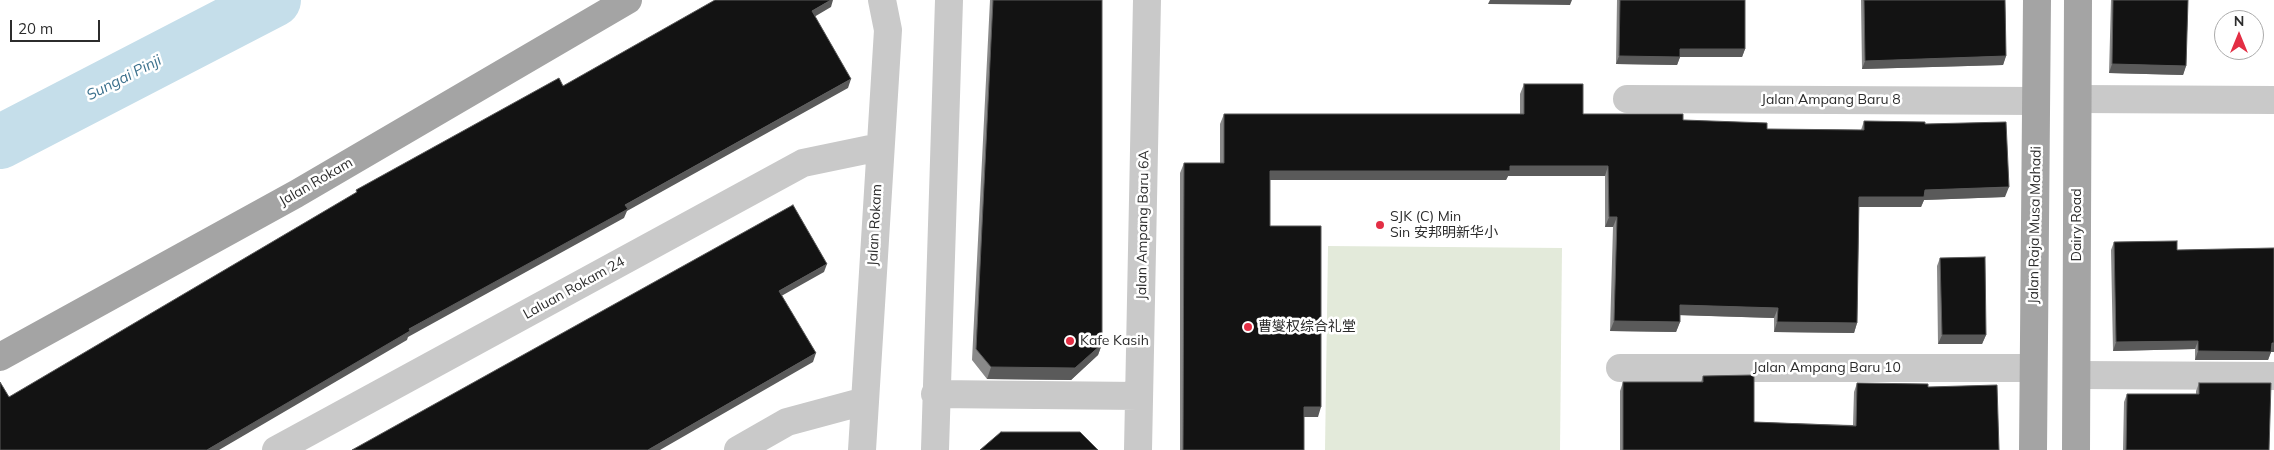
<!DOCTYPE html>
<html>
<head>
<meta charset="utf-8">
<style>
	body { margin:0 }
	#map { position:relative; width:2274px; height:450px; overflow:hidden; background:#fff; font-family:Mulish,sans-serif }
	canvas { display:block }
	.north { position:absolute; left:2214px; top:10px; width:50px; height:50px; box-sizing:border-box; background:#fff; border:1px solid #ababab; border-radius:50%; rotate:0deg; font-size:14px; font-weight:700; line-height:20px; text-align:center; color:#2c2c2c }
	.north::after { content:''; display:block; margin:auto; width:18px; height:22px; background:#e32e44; clip-path:polygon(50% 0,100% 100%,50% 72%,0 100%) }
	.scale { position:absolute; left:10px; top:20px; width:90px; height:22px; box-sizing:border-box; border:2px solid #2c2c2c; border-top:0; padding-left:6px; font-size:15px; line-height:18px; white-space:nowrap; color:#2c2c2c; -webkit-text-stroke:4px #fff; paint-order:stroke }
</style>
</head>
<body>
<div id="map">
<canvas width="2274" height="450"></canvas>
<div class="north">N</div>
<div class="scale">20 m</div>
</div>
<script>
const ctx = document.querySelector('canvas').getContext('2d');
ctx.lineJoin = 'round';
function fillPath(path, color) {
  ctx.fillStyle = color;
  ctx.fill(path, 'evenodd');
}
function toPath(rows) {
  const path = new Path2D();
  for (const r of rows) {
    path.moveTo(r[0], r[1]);
    for (let i = 2; i < r.length; i += 2) path.lineTo(r[i], r[i + 1]);
  }
  return path;
}
function trace(path, color, width, dash) {
  ctx.strokeStyle = color;
  ctx.lineWidth = width;
  ctx.lineCap = dash ? 'butt' : 'round';
  ctx.setLineDash(dash || []);
  ctx.stroke(path);
}
function drawText(font, color, halo, rows, align = 'center') {
  ctx.font = font + ' Mulish,"Noto Sans SC",sans-serif';
  ctx.lineWidth = 5;
  ctx.setLineDash([]);
  ctx.textBaseline = 'middle';
  ctx.strokeStyle = halo;
  ctx.fillStyle = color;
  for (const [text, x, y, turn = 0] of rows) {
    ctx.save();
    ctx.translate(x, y);
    ctx.rotate((+turn || 0) * Math.PI / 180);
    ctx.textAlign = isNaN(turn) ? turn : align;
    if (halo) ctx.strokeText(text, 0, 0);
    ctx.fillText(text, 0, 0);
    ctx.restore();
  }
}
fillPath(toPath([
	[1328,246,1562,248,1560,450,1325,450]
]), '#e3eada');
trace(toPath([
	[0,142,274,0]
]), '#c5deea', 54);
trace(toPath([
	[1627,99,2036,101],
	[2078,99,2274,100],
	[1620,368,2033,368],
	[2077,375,2274,376],
	[935,394,1139,396],
	[276,450,803,163,880,147],
	[738,450,787,422,865,401],
	[862,450,888,30,882,0],
	[935,450,949,0],
	[1138,450,1147,0]
]), '#c9c9c9', 28);
trace(toPath([
	[0,357,296,194,628,0],
	[2033,450,2037,0],
	[2076,450,2078,0]
]), '#a4a4a4', 28);
fillPath(toPath([
	[990,0,1102,0,1102,344,1098,355,1071,380,987,379,972,360],
	[1617,0,1745,0,1745,49,1742,57,1680,57,1677,65,1616,64],
	[1861,0,2005,0,2006,56,2003,65,1862,69],
	[2111,0,2188,0,2186,66,2183,75,2109,73],
	[1524,84,1583,114,1683,120,1767,129,1861,130,1864,121,1925,124,2005,197,1924,200,1921,207,1859,207,1857,323,1854,333,1774,332,1774,318,1680,315,1680,322,1676,332,1610,331,1613,227,1605,227,1605,176,1508,176,1506,180,1270,180,1270,226,1318,417,1304,417,1304,450,1180,450,1180,173,1184,163,1220,163,1220,124,1224,114,1520,114,1520,94],
	[2114,242,2177,250,2271,352,2268,360,2195,360,2195,349,2113,351,2111,250],
	[1940,258,1986,335,1982,344,1938,344,1937,266],
	[1703,376,1754,422,1853,425,1854,392,1857,383,1928,387,1999,450,1620,450,1620,391,1623,382,1701,382],
	[2199,383,2269,450,2123,450,2124,402,2127,394,2196,394,2196,391]
]), '#898989');
fillPath(toPath([
	[831,0,833,0,831,7,809,20,812,11],
	[1490,0,1572,0,1570,5,1488,4],
	[1680,49,1745,49,1742,57,1680,57,1677,65,1616,64,1619,56],
	[2006,56,2003,65,1862,69,1865,61],
	[2112,64,2186,66,2183,75,2109,73],
	[851,79,848,88,627,211,624,218,408,337,407,340,219,450,207,450,409,329,625,205],
	[1510,166,1608,166,1605,176,1508,176,1506,180,1266,180,1270,171],
	[2009,187,2005,197,1924,200,1921,207,1855,207,1859,197,1925,190],
	[1609,217,1617,217,1613,227,1605,227],
	[827,264,824,272,776,299,779,291],
	[1680,305,1778,308,1774,318,1676,315],
	[1614,321,1680,322,1676,332,1610,331],
	[1777,322,1857,323,1854,333,1774,332],
	[1942,335,1986,335,1982,344,1938,344],
	[2198,341,2195,349,2113,351,2116,342],
	[2274,343,2274,352,2271,352,2268,360,2195,360,2198,351],
	[1102,344,1098,355,1071,380,987,379,991,367],
	[816,353,813,362,660,450,648,450],
	[1304,407,1321,407,1318,417,1300,417]
]), '#5a5a5a');
const building = toPath([
	[715,0,831,0,812,11,851,79,625,205,628,209,409,329,410,331,207,450,0,450,0,382,9,397,357,192,356,190,559,78,563,86,715,0],
	[993,0,1102,0,1102,344,1075,368,991,367,976,349,993,0],
	[1620,0,1745,0,1745,49,1680,49,1680,57,1619,56,1620,0],
	[1864,0,2005,0,2006,56,1865,61,1864,0],
	[2113,0,2188,0,2186,66,2112,64,2113,0],
	[1524,84,1583,84,1583,114,1683,114,1683,120,1767,123,1767,129,1864,130,1864,121,1925,122,1925,124,2006,122,2009,187,1925,190,1924,197,1859,197,1857,323,1777,322,1778,308,1680,305,1680,322,1614,321,1617,217,1609,217,1608,166,1510,166,1510,171,1270,171,1270,226,1321,226,1321,407,1304,407,1304,450,1183,450,1184,163,1224,163,1224,114,1524,114,1524,84],
	[793,205,827,264,779,291,816,353,648,450,352,450,793,205],
	[2177,241,2177,250,2274,248,2274,343,2272,343,2271,352,2198,351,2198,341,2116,342,2114,242,2177,241],
	[1985,257,1986,335,1942,335,1940,258,1985,257],
	[1754,375,1754,422,1856,426,1857,383,1928,384,1928,387,1997,385,1999,450,1623,450,1623,382,1703,382,1703,376,1754,375],
	[2199,383,2271,383,2269,450,2126,450,2127,394,2199,394,2199,383],
	[1001,432,1080,432,1098,450,980,450,1001,432]
]);
fillPath(building, '#131313');
trace(building, '#5a5a5a', 1);
for (const [x, y, r, color] of [
	[1380,225,5,"#e32e44"],
	[1248,327,5,"#e32e44"],
	[1070,341,5,"#e32e44"]
]) {
  const dot = new Path2D();
  dot.arc(x, y, r, 0, 2 * Math.PI);
  ctx.fillStyle = color;
  ctx.fill(dot);
  trace(dot, '#fff', 2);
}
drawText('14px', '#2c2c2c', '#fff', [
	["Jalan Ampang Baru 8",1831,100],
	["Jalan Rokam",316,182,-30],
	["Jalan Rokam",875,225,-87],
	["Jalan Ampang Baru 6A",1143,225,-89],
	["Jalan Raja Musa Mahadi",2035,225,-89],
	["Dairy Road",2077,225,-90],
	["Laluan Rokam 24",574,288,-29],
	["Jalan Ampang Baru 10",1827,368]
]);
drawText('14px', '#2c2c2c', '#fff', [
	["SJK (C) Min",1390,217],
	["Sin 安邦明新华小",1390,233],
	["曹燮权综合礼堂",1258,327],
	["Kafe Kasih",1080,341]
], 'left');
drawText('italic 15px', '#3c718d', '#fff', [
	["Sungai Pinji",124,78,-27]
]);
</script>
</body>
</html>
